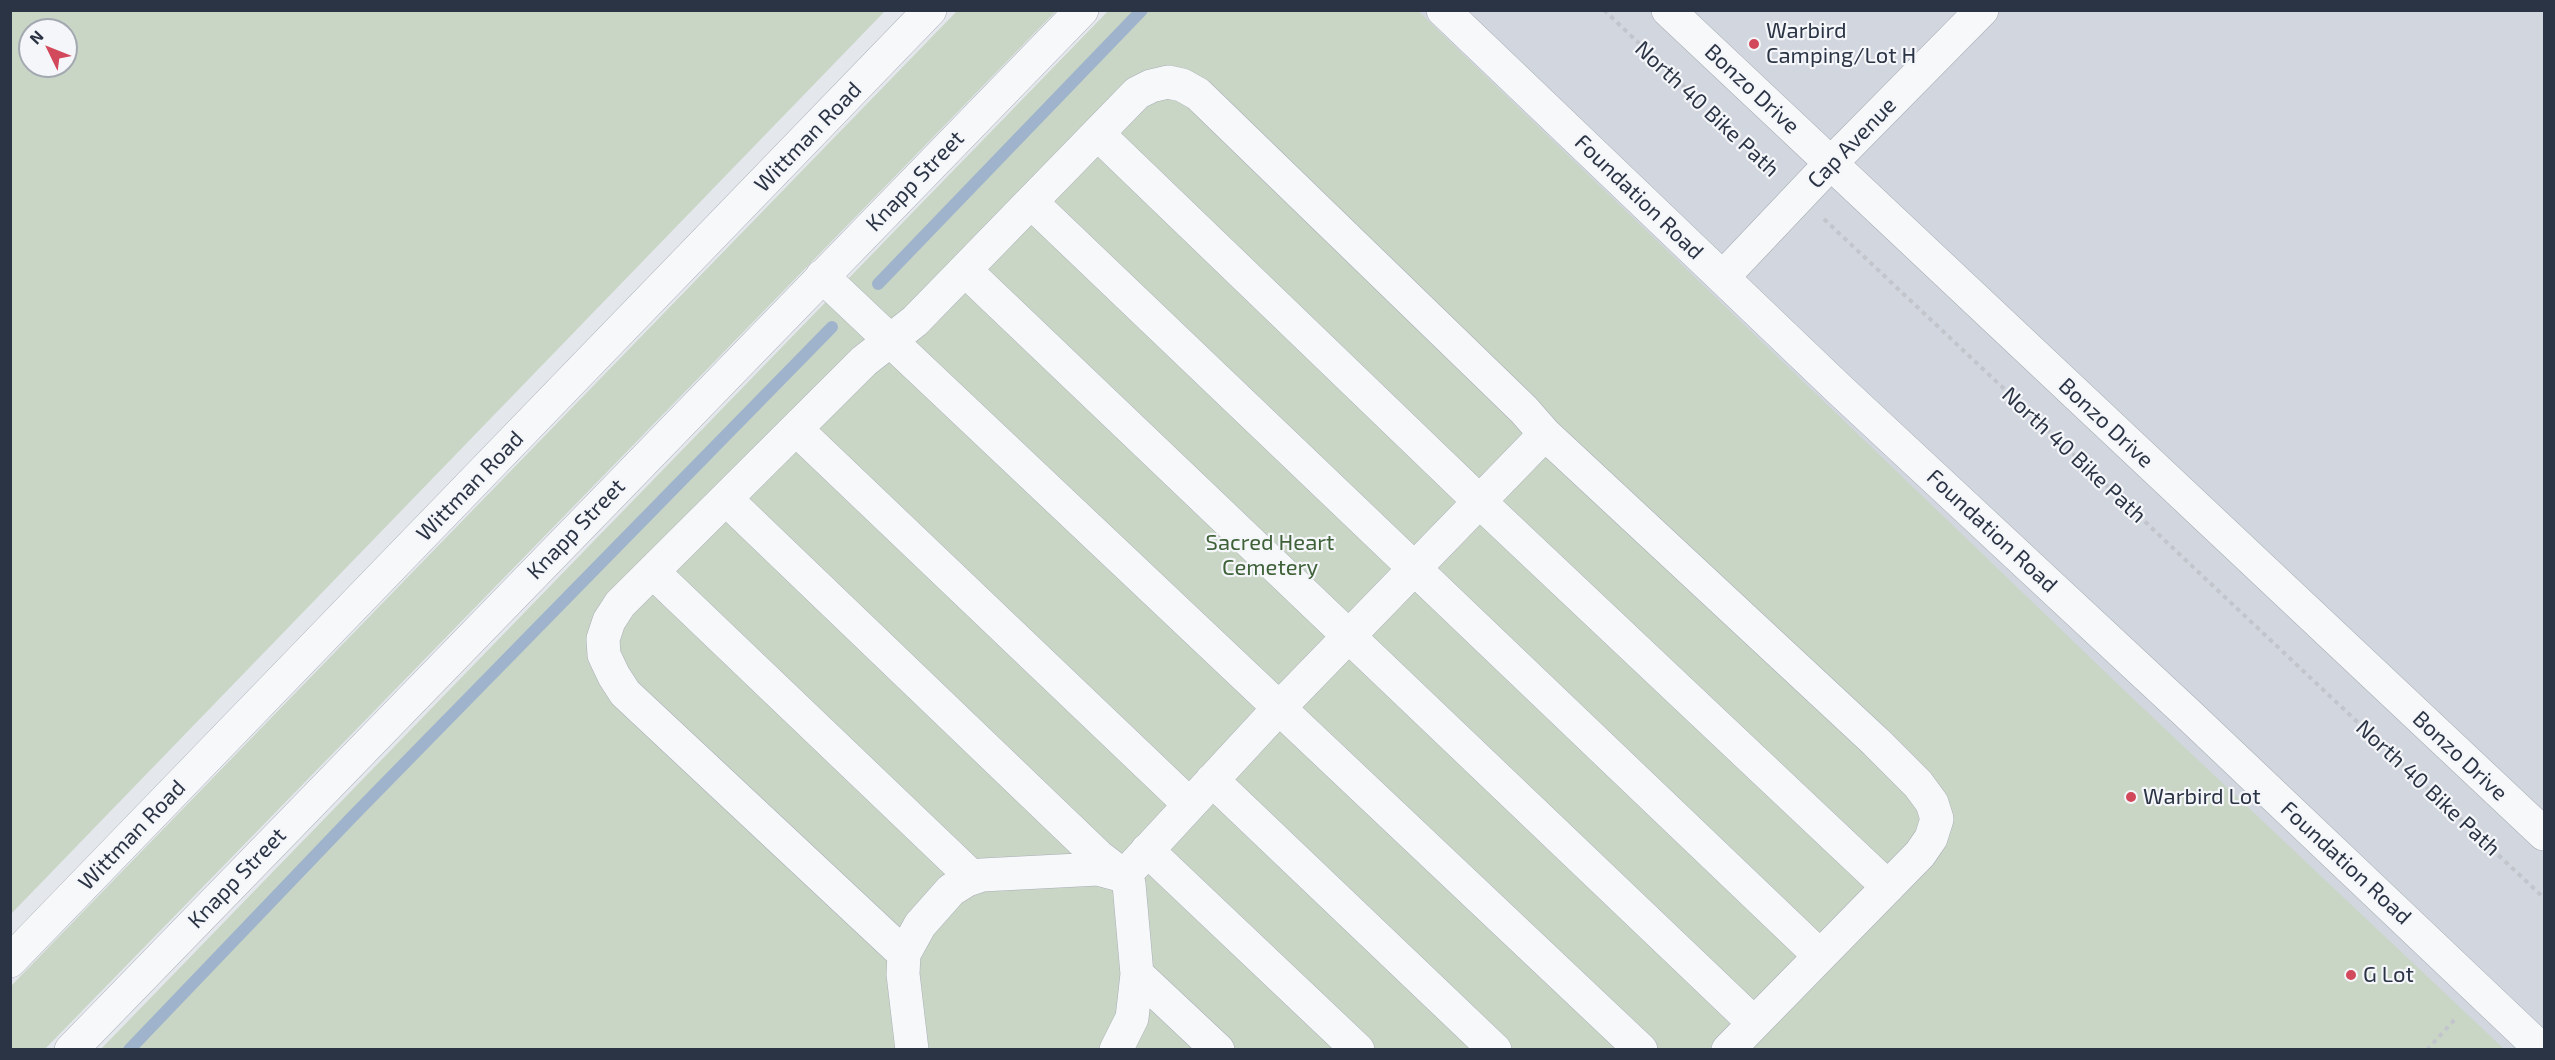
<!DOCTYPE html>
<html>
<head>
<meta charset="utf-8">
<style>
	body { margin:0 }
	#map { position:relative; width:2555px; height:1060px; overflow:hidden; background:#e4e7ec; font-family:"Exo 2",sans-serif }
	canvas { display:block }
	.frame { position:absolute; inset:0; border:12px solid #2b3445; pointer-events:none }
	.north { position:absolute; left:18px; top:18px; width:60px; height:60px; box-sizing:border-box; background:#f4f6f9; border:2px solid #a4a8b1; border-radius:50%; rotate:313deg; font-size:16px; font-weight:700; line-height:24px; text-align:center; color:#2b3445 }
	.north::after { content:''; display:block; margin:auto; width:21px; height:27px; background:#d1495b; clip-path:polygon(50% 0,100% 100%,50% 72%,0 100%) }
</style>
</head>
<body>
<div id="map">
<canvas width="2555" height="1060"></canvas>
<div class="frame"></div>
<div class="north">N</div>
</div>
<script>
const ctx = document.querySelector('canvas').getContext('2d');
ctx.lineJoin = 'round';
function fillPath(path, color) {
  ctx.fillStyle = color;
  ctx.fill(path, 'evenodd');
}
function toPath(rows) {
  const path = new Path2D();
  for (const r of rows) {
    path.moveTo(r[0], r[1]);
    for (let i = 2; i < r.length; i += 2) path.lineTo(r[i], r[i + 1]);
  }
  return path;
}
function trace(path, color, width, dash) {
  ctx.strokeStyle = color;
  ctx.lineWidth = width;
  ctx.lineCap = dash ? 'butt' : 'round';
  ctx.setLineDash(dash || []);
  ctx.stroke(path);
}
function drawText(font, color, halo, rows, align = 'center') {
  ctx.font = font + ' "Exo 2",sans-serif';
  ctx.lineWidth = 4.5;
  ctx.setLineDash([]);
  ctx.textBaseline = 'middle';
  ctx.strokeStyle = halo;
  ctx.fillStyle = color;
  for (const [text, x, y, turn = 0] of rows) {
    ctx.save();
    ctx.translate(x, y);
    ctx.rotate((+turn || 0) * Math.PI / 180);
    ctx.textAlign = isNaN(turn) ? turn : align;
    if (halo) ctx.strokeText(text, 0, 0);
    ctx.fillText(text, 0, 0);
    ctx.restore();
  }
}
fillPath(toPath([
	[1418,11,2544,11,2544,1049,1775,1049]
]), '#d2d6de');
fillPath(toPath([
	[11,10,885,11,11,914,10,11],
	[30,30,66,30,66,66,30,66],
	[958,10,1056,11,45,1049,11,1049,11,986],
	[1109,10,1418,11,2127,693,2504,1049,100,1050]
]), '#c9d6c5');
trace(toPath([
	[878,284,1142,10],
	[129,1050,353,816,832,327]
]), '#9fb4cc', 12);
const minor = toPath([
	[1443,10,1839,389,2187,713,2542,1050],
	[1668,10,2544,834],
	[1098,134,1480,502,1888,887],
	[1031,202,1820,956],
	[965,270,1754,1023],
	[822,276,1641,1050],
	[1723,277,1831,163,1982,10],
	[796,429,1189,804],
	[726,499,1098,856,1124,876,1279,708,1545,434],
	[653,572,973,878],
	[1212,780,1495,1050],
	[1147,850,1358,1050],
	[904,954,625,693,614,676,604,655,603,639,609,621,620,604,864,361,915,321,1137,93,1151,86,1168,82,1182,85,1198,94,1524,410,1545,434,1876,742,1918,784,1932,803,1937,819,1931,838,1920,854,1728,1050],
	[10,961,930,10],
	[1137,974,1218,1050],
	[71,1050,1082,10],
	[912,1050,903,974,904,954,920,925,951,890,967,880,982,875,1098,869,1124,876,1129,884,1137,974,1132,1018,1116,1050]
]);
trace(minor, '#a9aeb7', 34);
trace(toPath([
	[1604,10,1773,171],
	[1824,219,2544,898],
	[2427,1050,2456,1018]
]), '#c2c5cb', 4, [4.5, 4.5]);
trace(minor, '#f7f8fa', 33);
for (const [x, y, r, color] of [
	[1754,44,6,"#d1495b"],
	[2131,797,6,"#d1495b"],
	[2351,975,6,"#d1495b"]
]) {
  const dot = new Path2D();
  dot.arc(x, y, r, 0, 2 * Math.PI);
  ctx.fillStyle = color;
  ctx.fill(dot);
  trace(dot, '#f4f6f9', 2);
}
drawText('22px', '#2b3445', '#f4f6f9', [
	["Warbird",1766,31],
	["Camping/Lot H",1766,56],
	["Warbird Lot",2143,797],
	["G Lot",2363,975]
], 'left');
drawText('22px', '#2b3445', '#f4f6f9', [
	["Bonzo Drive",1752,89,43],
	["North 40 Bike Path",1707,109,43],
	["Wittman Road",808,137,-46],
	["Cap Avenue",1852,143,-46],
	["Knapp Street",915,181,-46],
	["Foundation Road",1639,197,44],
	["Bonzo Drive",2106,423,43],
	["North 40 Bike Path",2074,455,43],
	["Wittman Road",470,486,-46],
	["Knapp Street",576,529,-46],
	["Foundation Road",1992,531,43],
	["Bonzo Drive",2460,756,43],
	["North 40 Bike Path",2428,788,43],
	["Wittman Road",132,835,-46],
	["Foundation Road",2346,863,43],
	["Knapp Street",237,878,-46]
]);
drawText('22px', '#3f6138', '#f4f6f9', [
	["Sacred Heart",1270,543],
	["Cemetery",1270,568]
]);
</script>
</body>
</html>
